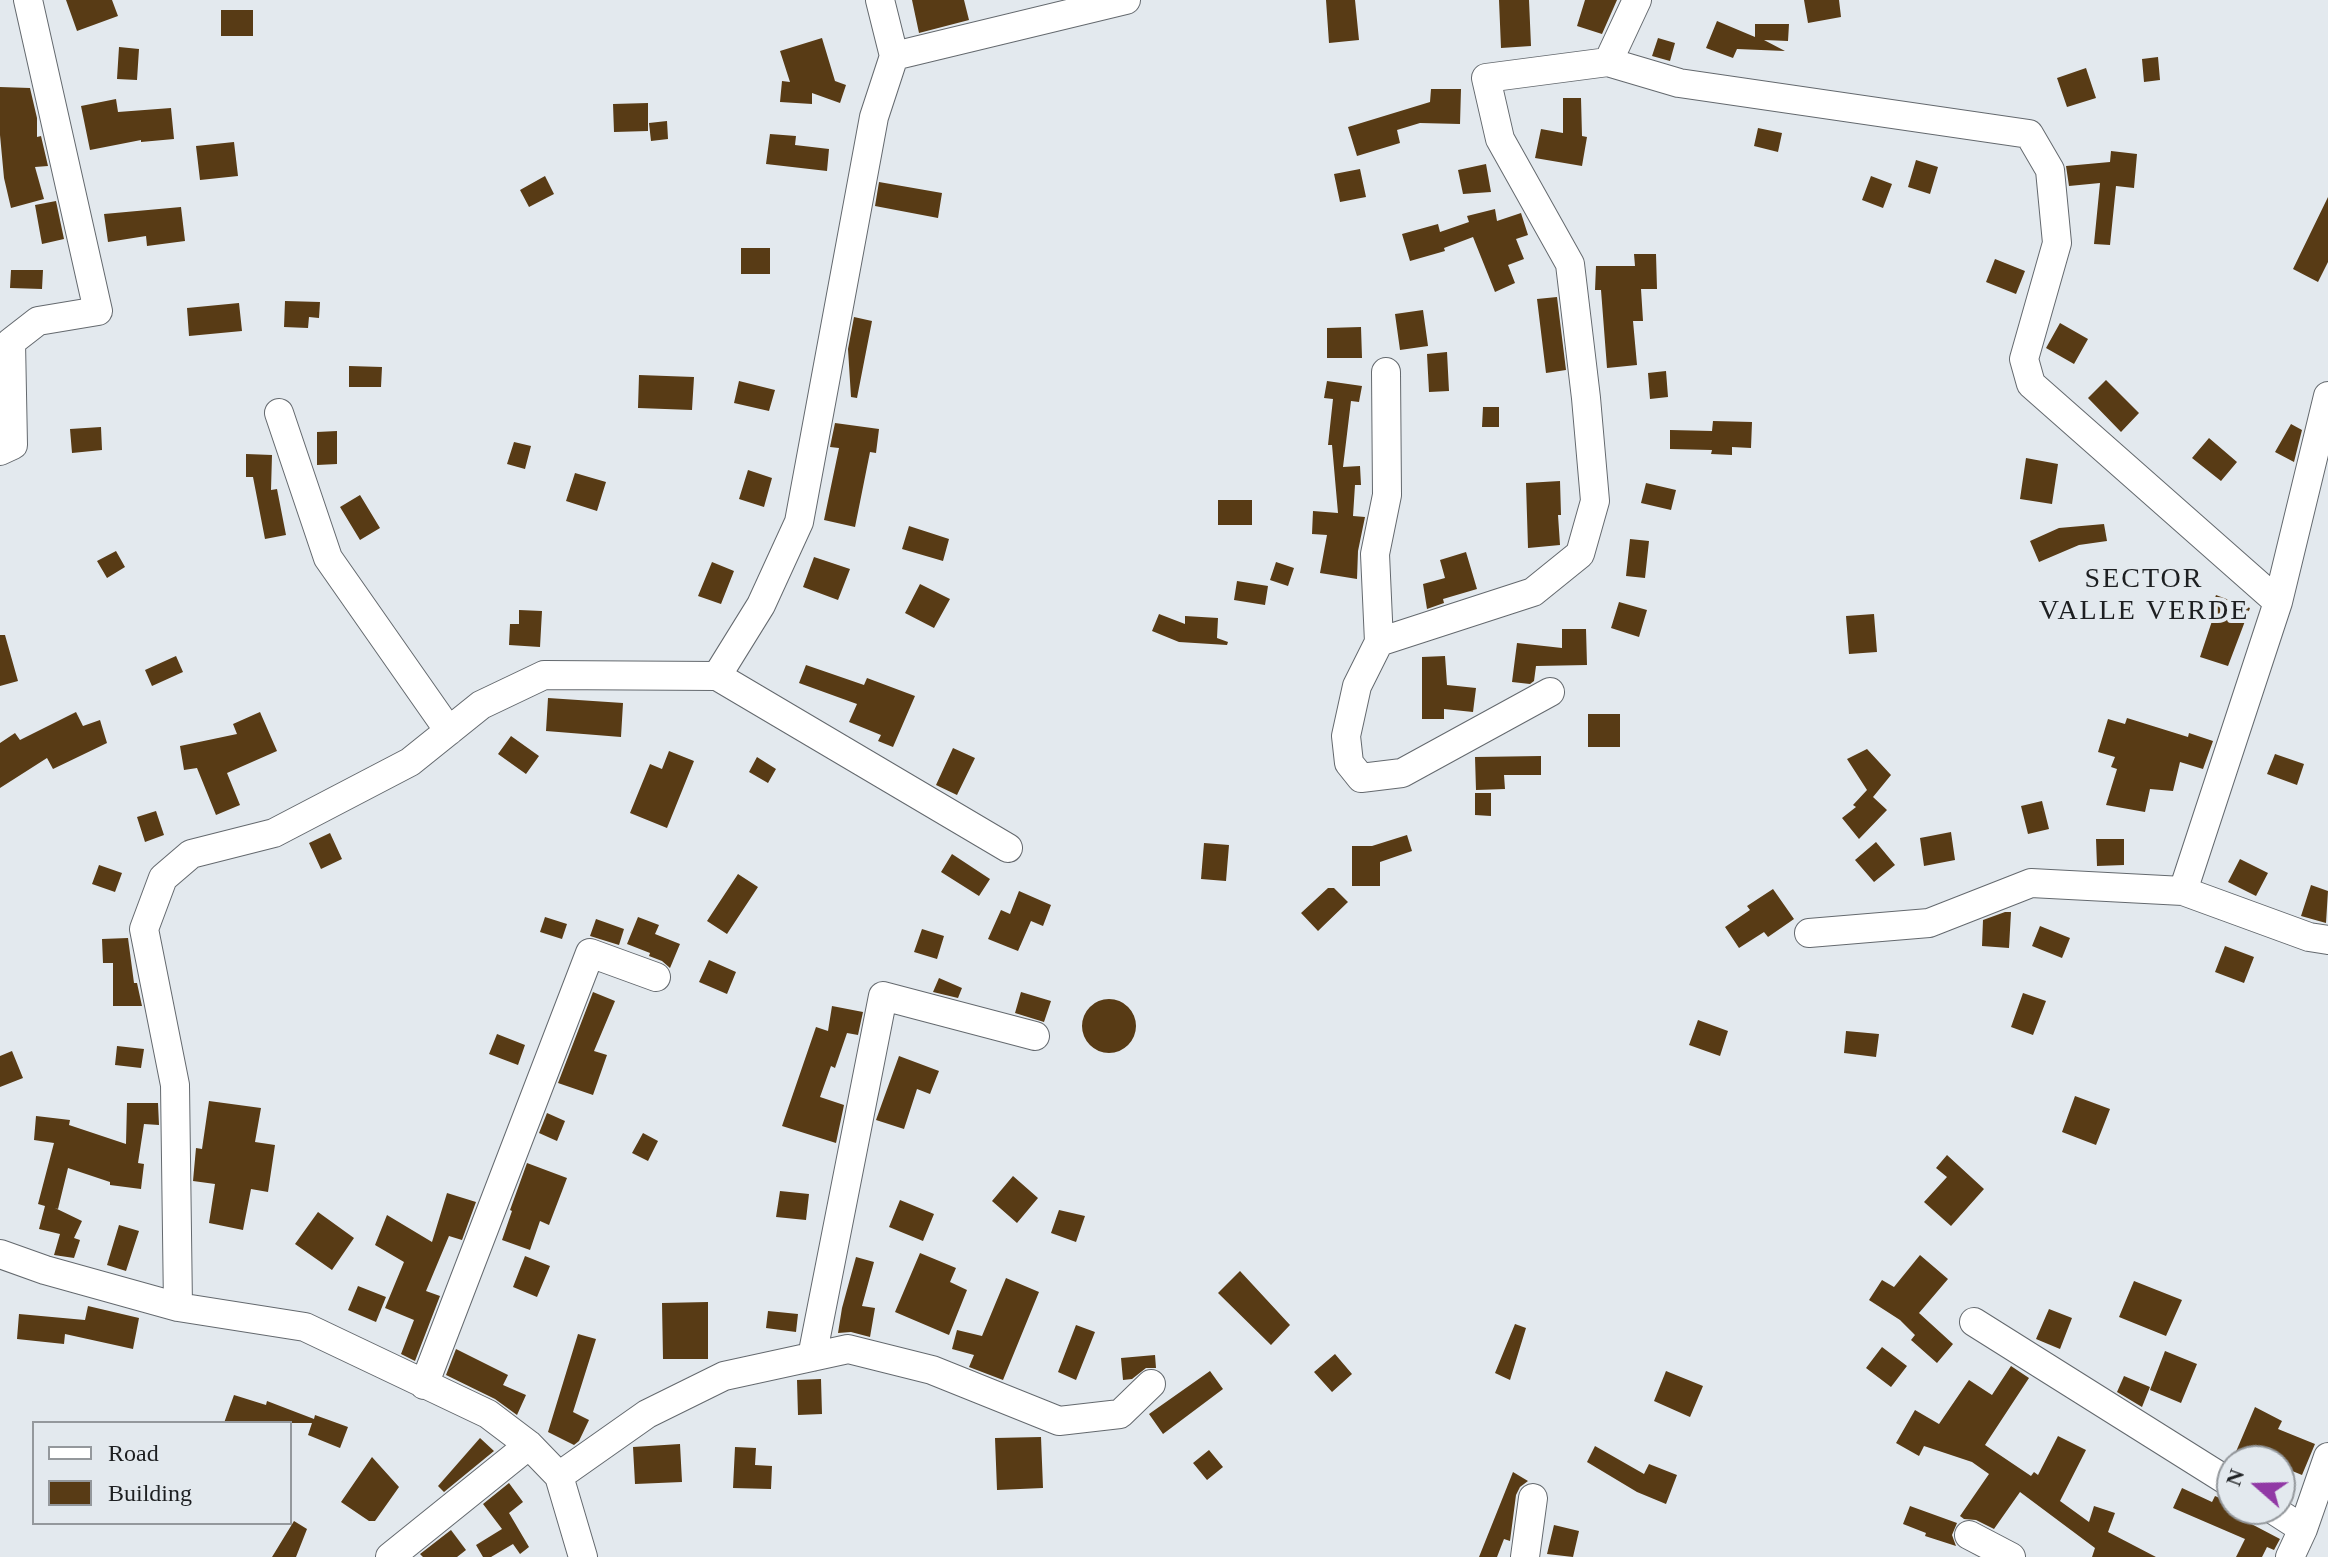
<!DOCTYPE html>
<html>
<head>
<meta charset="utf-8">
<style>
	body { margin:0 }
	#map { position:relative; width:2328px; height:1557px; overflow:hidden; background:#e3e9ee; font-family:"Times New Roman",serif }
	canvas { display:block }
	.legend { position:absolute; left:32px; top:1421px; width:260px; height:104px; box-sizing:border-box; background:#e3e9ee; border:2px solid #94989c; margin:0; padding:10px 14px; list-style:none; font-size:24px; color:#1d1f21 }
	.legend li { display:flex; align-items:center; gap:16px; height:40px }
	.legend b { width:40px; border:2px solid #94989c }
	.north { position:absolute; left:2216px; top:1445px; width:80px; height:80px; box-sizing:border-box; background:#e3e9ee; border:2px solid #94989c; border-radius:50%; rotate:290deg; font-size:22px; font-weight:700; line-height:32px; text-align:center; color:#1d1f21 }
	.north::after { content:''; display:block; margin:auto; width:28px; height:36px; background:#9139a5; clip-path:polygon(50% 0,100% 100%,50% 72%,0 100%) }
</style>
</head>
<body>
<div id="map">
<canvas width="2328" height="1557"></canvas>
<ul class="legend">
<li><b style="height:10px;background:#fff"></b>Road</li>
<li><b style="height:22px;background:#583b15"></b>Building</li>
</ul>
<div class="north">N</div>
</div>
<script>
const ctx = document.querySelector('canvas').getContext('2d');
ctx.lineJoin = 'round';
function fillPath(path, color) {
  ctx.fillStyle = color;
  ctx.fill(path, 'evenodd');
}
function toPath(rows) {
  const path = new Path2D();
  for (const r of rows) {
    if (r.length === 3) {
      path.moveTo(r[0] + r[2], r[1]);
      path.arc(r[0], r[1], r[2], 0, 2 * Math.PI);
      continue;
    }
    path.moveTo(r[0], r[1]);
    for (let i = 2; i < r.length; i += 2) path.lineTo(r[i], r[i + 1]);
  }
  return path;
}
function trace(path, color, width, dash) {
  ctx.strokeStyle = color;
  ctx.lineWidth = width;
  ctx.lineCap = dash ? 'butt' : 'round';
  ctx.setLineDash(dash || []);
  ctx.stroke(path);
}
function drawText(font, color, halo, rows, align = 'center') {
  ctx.font = font + ' "Times New Roman",serif';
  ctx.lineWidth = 8;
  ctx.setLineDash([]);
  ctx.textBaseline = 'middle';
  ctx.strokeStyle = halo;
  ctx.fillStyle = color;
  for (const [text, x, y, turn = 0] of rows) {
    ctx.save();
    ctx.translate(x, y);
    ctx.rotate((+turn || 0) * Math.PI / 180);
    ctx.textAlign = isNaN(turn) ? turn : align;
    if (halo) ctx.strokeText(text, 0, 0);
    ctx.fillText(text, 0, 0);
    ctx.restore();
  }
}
fillPath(toPath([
	[66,0,112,0,118,16,77,31],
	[912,0,964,0,969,20,919,33],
	[1326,0,1355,0,1359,40,1329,43],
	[1499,0,1529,0,1531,46,1501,48],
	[1585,0,1617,0,1602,34,1577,26],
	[1804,0,1839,0,1841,17,1808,23],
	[221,10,253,10,253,36,221,36],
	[1717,21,1755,37,1755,24,1789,24,1788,41,1764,40,1785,51,1737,49,1733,58,1706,48],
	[822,38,835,81,846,85,840,103,812,93,812,104,780,102,782,81,790,82,780,51],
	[1658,38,1675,43,1670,61,1652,56],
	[119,47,139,49,137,80,117,79],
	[2158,57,2160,80,2144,82,2142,59],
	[2086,68,2096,98,2067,107,2057,78],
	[0,87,30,88,37,118,37,137,41,136,48,166,35,167,44,199,11,208,4,178,0,135],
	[1431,89,1461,89,1460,124,1420,123,1397,130,1400,143,1357,156,1348,127,1430,102],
	[1563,98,1581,98,1582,136,1587,137,1582,166,1535,158,1541,129,1563,133],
	[116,99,118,112,171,108,174,139,141,142,141,140,90,150,81,106],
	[648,103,648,131,614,132,613,104],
	[667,121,668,139,651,141,649,123],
	[1758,128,1782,133,1778,152,1754,146],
	[770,134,796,136,795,145,829,149,827,171,766,164],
	[234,142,238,176,200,180,196,146],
	[2111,151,2137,154,2134,188,2116,186,2110,245,2094,244,2100,183,2069,186,2066,166,2110,162],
	[1916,160,1938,167,1930,194,1908,187],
	[1486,164,1491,192,1463,194,1458,170],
	[1360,169,1366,197,1340,202,1334,174],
	[545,176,554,194,529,207,520,190],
	[1871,176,1892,184,1883,208,1862,200],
	[879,182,942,193,938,218,875,206],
	[2328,197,2328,262,2318,282,2293,269],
	[56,201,64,239,42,244,35,205],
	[181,207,185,241,147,246,146,236,108,242,104,214],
	[1495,209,1497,221,1521,213,1528,235,1516,239,1524,259,1508,265,1515,283,1495,292,1473,237,1444,248,1445,251,1410,261,1402,234,1438,224,1440,232,1469,222,1467,216],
	[741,248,770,248,770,274,741,274],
	[1634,254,1656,254,1657,289,1641,289,1643,321,1633,321,1637,365,1607,368,1601,290,1595,290,1596,266,1635,266],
	[1995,259,2025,271,2016,294,1986,282],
	[11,270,43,270,42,289,10,288],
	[1557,297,1566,370,1546,373,1537,299],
	[285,301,320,302,319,318,309,317,308,328,284,327],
	[239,303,242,331,189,336,187,308],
	[1423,310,1428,346,1400,350,1395,314],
	[854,317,872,321,857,398,851,397,848,349],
	[2060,323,2088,339,2074,364,2046,348],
	[1361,327,1362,358,1327,358,1327,328],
	[1447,352,1449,391,1429,392,1427,354],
	[349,366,382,367,381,387,349,387],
	[1666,371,1668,397,1650,399,1648,373],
	[639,375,694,377,692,410,638,408],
	[2106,380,2139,413,2121,432,2088,398],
	[739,381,775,390,769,411,734,403],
	[1327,381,1362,386,1359,402,1351,401,1343,467,1360,466,1361,485,1355,485,1353,516,1365,517,1358,551,1357,579,1320,573,1327,535,1312,534,1313,511,1338,513,1332,445,1328,445,1333,399,1324,398],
	[1483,407,1499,407,1499,427,1482,427],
	[1713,421,1752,422,1751,448,1732,447,1732,455,1711,454,1712,450,1670,449,1670,430,1712,431],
	[835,423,879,429,876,453,870,452,855,527,824,520,839,448,830,447],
	[2291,424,2302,430,2294,462,2275,452],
	[101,427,102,450,72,453,70,429],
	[337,431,337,464,317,465,317,432],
	[2209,438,2237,462,2221,481,2192,458],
	[514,442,531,446,525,469,507,464],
	[246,454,272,455,271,490,277,489,286,535,265,539,253,477,246,477],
	[2026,458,2058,464,2052,504,2020,499],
	[748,470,772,478,764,507,739,499],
	[575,473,606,482,597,511,566,501],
	[1560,481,1561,515,1558,515,1560,545,1528,548,1526,483],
	[1646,483,1676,490,1671,510,1641,503],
	[360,495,380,528,360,540,340,507],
	[1218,500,1252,500,1252,525,1218,525],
	[2104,524,2107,541,2079,545,2039,562,2030,541,2059,528],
	[909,526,949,539,943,561,902,549],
	[1630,539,1649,541,1645,578,1626,576],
	[116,551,125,567,107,578,97,561],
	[1466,552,1477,589,1443,599,1444,603,1427,609,1423,584,1445,578,1440,560],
	[814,557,850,569,838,600,803,587],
	[712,562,734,571,721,604,698,596],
	[1276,562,1294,568,1288,586,1270,580],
	[1237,581,1268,586,1265,605,1234,600],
	[920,584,950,599,934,628,905,613],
	[2216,595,2250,608,2228,666,2200,657,2215,612,2211,610],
	[1619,602,1647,610,1639,637,1611,628],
	[519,610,542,611,540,647,509,645,510,624,519,624],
	[1159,614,1185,624,1185,616,1218,618,1217,638,1228,642,1227,645,1179,642,1152,631],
	[1874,614,1877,652,1849,654,1846,616],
	[1562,629,1586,629,1587,665,1536,666,1534,681,1530,684,1512,682,1517,643,1562,648],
	[0,635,5,635,18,681,0,686],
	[176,656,183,672,152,686,145,670],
	[1445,656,1447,685,1476,688,1473,712,1444,709,1444,719,1422,719,1422,657],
	[806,665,864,685,867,678,915,696,893,747,878,741,881,735,849,722,857,704,799,683],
	[548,698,623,703,621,737,546,731],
	[76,712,83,726,100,720,107,743,53,769,47,758,0,788,0,743,15,733,20,740],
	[260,712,277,751,227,773,240,805,216,815,197,768,184,770,180,746,237,734,233,724],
	[1588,714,1620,714,1620,747,1588,747],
	[2127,718,2188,737,2189,733,2213,741,2203,769,2180,762,2173,791,2150,789,2145,812,2106,805,2117,769,2111,767,2115,757,2098,752,2108,719,2125,724],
	[511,736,539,756,526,774,498,754],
	[953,748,975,758,957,795,936,785],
	[1867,749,1891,775,1873,797,1887,810,1859,839,1842,818,1856,807,1853,805,1867,790,1847,759],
	[669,751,694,761,667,828,630,813,650,764,662,769],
	[2275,754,2304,764,2297,785,2267,774],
	[1541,756,1541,775,1504,775,1505,789,1476,790,1475,757],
	[757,757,776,769,768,783,749,772],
	[1475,793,1491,793,1491,816,1475,815],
	[2042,801,2049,829,2028,834,2021,806],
	[156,811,164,835,145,842,137,817],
	[1951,832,1955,860,1924,866,1920,838],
	[330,833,342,859,321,869,309,843],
	[1407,835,1412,851,1380,862,1380,886,1352,886,1352,846,1372,846],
	[2096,839,2124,839,2124,865,2097,866],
	[1876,842,1895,865,1874,882,1855,860],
	[1204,843,1229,845,1226,881,1201,879],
	[952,854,990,879,979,896,941,872],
	[2240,859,2268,873,2256,896,2228,882],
	[99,865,122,873,115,892,92,884],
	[738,874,758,887,727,934,707,921],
	[2311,885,2328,891,2326,923,2301,916],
	[1328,888,1334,888,1348,902,1318,931,1301,913],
	[1773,889,1794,919,1768,937,1764,932,1739,948,1725,927,1750,910,1747,906],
	[1019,891,1051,905,1043,926,1031,921,1018,951,988,939,1001,910,1010,914],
	[2005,912,2011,912,2009,948,1982,946,1983,920],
	[545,917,567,924,562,939,540,932],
	[638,917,659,925,655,934,680,944,670,968,662,961,649,956,650,953,627,944],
	[596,919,624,929,619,945,590,936],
	[2040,926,2070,938,2062,958,2032,946],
	[922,929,944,936,937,959,914,952],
	[128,938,134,983,137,983,142,1006,113,1006,113,963,103,963,102,939],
	[2225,946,2254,957,2244,983,2215,972],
	[709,960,736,972,727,994,699,982],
	[939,978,962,988,958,998,933,992],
	[593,992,615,1001,594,1051,607,1055,593,1095,558,1083],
	[1021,992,1051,1001,1044,1022,1015,1013],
	[2023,993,2046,1001,2033,1035,2011,1027],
	[1109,1026,27],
	[832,1006,863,1012,858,1035,847,1033,835,1068,831,1066,820,1097,844,1105,836,1143,782,1126,816,1027,828,1031],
	[1698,1020,1728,1031,1720,1056,1689,1045],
	[1846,1031,1879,1034,1876,1057,1844,1053],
	[497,1034,525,1045,518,1065,489,1054],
	[117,1046,144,1049,141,1068,115,1065],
	[12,1051,23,1078,0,1087,0,1056],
	[899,1056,939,1071,930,1094,917,1089,904,1129,876,1120],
	[2075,1096,2110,1109,2096,1145,2062,1132],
	[209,1101,261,1108,255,1142,275,1145,268,1192,251,1189,243,1230,209,1223,215,1184,193,1181,196,1148,202,1149],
	[127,1103,158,1103,159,1125,144,1124,138,1163,144,1164,141,1189,110,1185,110,1182,68,1168,58,1209,55,1208,82,1221,74,1238,80,1240,74,1258,54,1255,60,1234,39,1229,45,1206,38,1204,54,1143,34,1140,36,1116,70,1120,69,1125,126,1144],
	[547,1113,565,1121,557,1141,539,1133],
	[643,1133,658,1141,648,1161,632,1153],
	[1947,1155,1984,1189,1951,1226,1924,1202,1947,1177,1936,1168],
	[527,1163,567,1178,549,1225,540,1221,530,1250,502,1240,512,1211,510,1210],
	[1013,1176,1038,1198,1017,1223,992,1201],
	[780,1191,809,1194,806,1220,776,1217],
	[447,1193,476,1202,462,1240,449,1236,426,1291,440,1296,415,1361,401,1354,414,1320,385,1308,404,1262,375,1245,387,1215,432,1242],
	[900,1200,934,1214,923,1241,889,1227],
	[1059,1210,1085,1216,1076,1242,1051,1233],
	[318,1212,354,1238,332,1270,295,1244],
	[119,1225,139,1231,126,1271,107,1265],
	[920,1253,956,1268,950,1282,967,1290,949,1335,895,1312],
	[1920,1255,1948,1279,1919,1313,1953,1344,1937,1363,1911,1340,1915,1335,1900,1320,1869,1300,1882,1280,1894,1287],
	[525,1256,550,1266,537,1297,513,1287],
	[856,1257,874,1262,862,1306,875,1308,870,1337,851,1332,838,1333,842,1308],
	[1240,1271,1290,1325,1271,1345,1218,1293],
	[1006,1278,1039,1292,1003,1380,969,1367,974,1355,952,1349,957,1330,982,1336],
	[2134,1281,2182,1300,2166,1336,2119,1317],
	[358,1286,386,1297,376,1322,348,1310],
	[708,1302,708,1359,663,1359,662,1303],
	[88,1306,139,1318,133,1349,65,1334,64,1344,17,1339,19,1314,85,1320],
	[2049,1309,2072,1318,2060,1349,2036,1339],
	[768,1311,798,1314,796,1332,766,1328],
	[1515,1324,1526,1328,1510,1380,1495,1373],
	[1076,1325,1095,1332,1076,1380,1058,1372],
	[578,1334,596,1339,573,1412,589,1420,579,1441,574,1445,548,1432],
	[1882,1347,1907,1366,1891,1387,1866,1368],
	[456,1349,508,1375,503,1385,526,1395,517,1415,495,1399,446,1375],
	[2165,1351,2197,1364,2181,1403,2150,1390],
	[1335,1354,1352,1374,1332,1392,1314,1372],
	[1155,1355,1156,1368,1146,1368,1132,1379,1123,1380,1121,1358],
	[2011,1366,2029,1378,1985,1445,2031,1476,2034,1472,2038,1475,2058,1436,2086,1450,2060,1501,2089,1522,2094,1506,2115,1513,2108,1532,2156,1557,2092,1557,2095,1548,2020,1492,1994,1529,1976,1520,1964,1519,1960,1516,1989,1474,1972,1462,1924,1446,1919,1456,1896,1443,1915,1410,1939,1424,1969,1380,1992,1395],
	[1210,1371,1223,1389,1163,1434,1149,1414],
	[1666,1371,1703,1386,1690,1417,1654,1401],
	[2124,1376,2150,1387,2142,1407,2117,1392],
	[821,1379,822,1414,798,1415,797,1380],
	[234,1395,266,1405,267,1401,314,1419,315,1415,348,1427,340,1448,308,1435,312,1423,224,1423],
	[2255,1407,2282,1421,2278,1429,2315,1444,2302,1475,2280,1466,2280,1461,2232,1461],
	[1041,1437,1043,1488,997,1490,995,1438],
	[480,1438,494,1451,444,1492,438,1486],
	[680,1444,682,1482,635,1484,633,1447],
	[1595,1446,1644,1474,1649,1464,1677,1475,1666,1504,1637,1492,1587,1462],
	[735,1447,756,1448,755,1465,772,1466,771,1489,733,1488],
	[1209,1450,1223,1467,1207,1480,1193,1463],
	[372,1457,399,1487,375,1521,369,1521,341,1502],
	[1513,1472,1528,1481,1520,1487,1516,1495,1510,1541,1504,1539,1497,1557,1479,1557],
	[509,1483,523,1502,509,1513,529,1547,520,1554,513,1544,491,1557,483,1557,476,1545,502,1529,483,1504],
	[2182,1488,2212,1502,2215,1496,2232,1503,2232,1509,2244,1509,2240,1518,2280,1539,2274,1550,2267,1547,2262,1557,2236,1557,2245,1539,2173,1508],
	[1910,1506,1957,1523,1952,1535,1956,1546,1925,1536,1926,1533,1903,1524],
	[294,1521,307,1529,296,1557,272,1557],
	[1554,1525,1579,1531,1573,1557,1547,1554],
	[451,1530,466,1550,457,1557,423,1557,420,1554]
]), '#583b15');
const minor = toPath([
	[1637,0,1608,62,1679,83,2029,134,2050,170,2057,243,2024,359,2031,384,2278,602,2183,891,2309,937,2328,940],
	[894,56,1126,0],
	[1386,372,1387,495,1375,554,1379,642,1533,592,1580,554,1595,501,1586,398,1570,264,1500,139,1486,78,1608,62],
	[279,413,328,558,449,731],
	[0,451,13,445,11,342,38,321,98,311,28,0],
	[2278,602,2328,396],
	[1379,642,1357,686,1346,736,1349,763,1361,778,1402,773,1550,692],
	[717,676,1008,848],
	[1809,933,1929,923,2031,883,2183,891],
	[0,1254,45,1270,178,1307,305,1327,488,1414,529,1445,559,1476,583,1557],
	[178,1307,175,1085,144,929,163,878,191,854,274,833,410,762,481,705,544,675,717,676,761,605,799,522,874,117,894,56,880,0],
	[1974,1322,2232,1484],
	[812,1357,883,996,1035,1036],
	[424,1385,590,953,656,977],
	[559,1476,647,1414,724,1376,848,1349,932,1370,1059,1421,1120,1414,1151,1384],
	[2272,1509,2303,1529],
	[1969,1535,2011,1557],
	[390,1557,529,1445],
	[1525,1557,1533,1498],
	[2290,1557,2303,1529,2328,1457]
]);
trace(minor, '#64696e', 30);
trace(minor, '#fff', 28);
ctx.letterSpacing = '2px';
drawText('28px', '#1d1f21', '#e3e9ee', [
	["SECTOR",2144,580],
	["VALLE VERDE",2144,612]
]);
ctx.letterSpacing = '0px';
</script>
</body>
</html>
